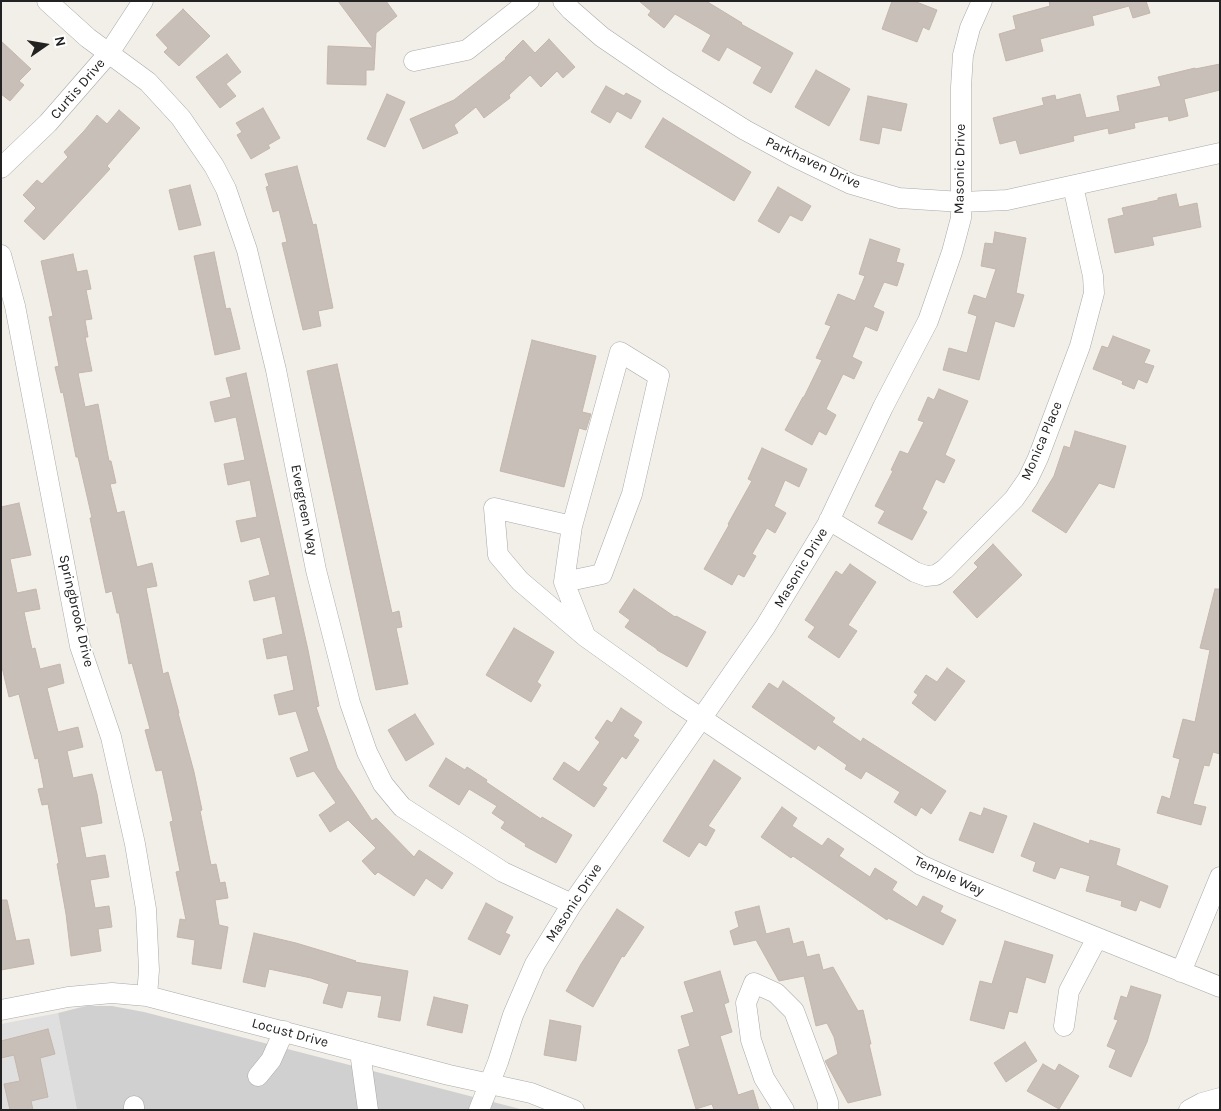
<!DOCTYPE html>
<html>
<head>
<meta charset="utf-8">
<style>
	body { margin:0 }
	#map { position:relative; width:1221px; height:1111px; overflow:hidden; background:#f2efe9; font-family:Karla,sans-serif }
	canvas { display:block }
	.frame { position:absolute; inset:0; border:2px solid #222; pointer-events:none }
	.north { position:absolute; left:20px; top:20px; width:50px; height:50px; -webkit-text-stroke:4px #fff; paint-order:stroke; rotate:77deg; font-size:14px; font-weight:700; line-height:20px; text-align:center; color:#222 }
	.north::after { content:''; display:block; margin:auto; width:18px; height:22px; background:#222; clip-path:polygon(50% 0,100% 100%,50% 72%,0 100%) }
</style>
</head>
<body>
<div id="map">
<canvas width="1221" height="1111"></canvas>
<div class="frame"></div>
<div class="north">N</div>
</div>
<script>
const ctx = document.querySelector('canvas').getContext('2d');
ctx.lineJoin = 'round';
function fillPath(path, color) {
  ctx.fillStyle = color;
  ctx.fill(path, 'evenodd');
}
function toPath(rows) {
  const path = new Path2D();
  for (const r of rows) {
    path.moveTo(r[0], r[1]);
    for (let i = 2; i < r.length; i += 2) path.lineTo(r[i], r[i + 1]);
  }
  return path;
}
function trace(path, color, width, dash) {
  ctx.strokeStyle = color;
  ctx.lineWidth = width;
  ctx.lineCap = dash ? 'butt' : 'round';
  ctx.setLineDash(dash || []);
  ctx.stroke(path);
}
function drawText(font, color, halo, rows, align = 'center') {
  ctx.font = font + ' Karla,sans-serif';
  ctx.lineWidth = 4;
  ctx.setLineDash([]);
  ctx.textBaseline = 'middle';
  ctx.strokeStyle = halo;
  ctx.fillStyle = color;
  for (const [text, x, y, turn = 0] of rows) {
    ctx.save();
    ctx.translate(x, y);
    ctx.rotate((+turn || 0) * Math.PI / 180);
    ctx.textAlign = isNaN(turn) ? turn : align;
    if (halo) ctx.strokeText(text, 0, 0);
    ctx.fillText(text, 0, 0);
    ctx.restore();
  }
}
fillPath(toPath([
	[58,1013,77,1110,1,1110,1,1024]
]), '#e0dfdf');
fillPath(toPath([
	[86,1006,112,1006,144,1012,524,1110,77,1110,58,1013]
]), '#d0d0d0');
const building = toPath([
	[338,1,386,1,397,16,376,33,374,70,366,70,366,85,327,84,328,46,373,48,338,1],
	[639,1,706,1,742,23,741,24,793,53,771,93,753,83,762,67,727,47,719,61,702,51,711,35,675,14,664,28,648,15,651,11,639,1],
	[892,1,914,1,937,10,929,30,923,27,917,42,882,29,892,1],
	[1049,1,1146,1,1150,13,1133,18,1129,6,1092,16,1094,25,1040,39,1043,51,1006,61,999,34,1016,29,1013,16,1050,6,1049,1],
	[183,9,210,36,179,66,164,52,168,48,156,35,183,9],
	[549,39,575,67,563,78,557,71,541,87,530,75,509,95,510,98,484,118,476,107,454,125,458,133,423,149,410,119,454,100,506,59,505,58,523,40,535,53,549,39],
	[1,41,31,69,19,81,24,85,10,101,1,94,1,41],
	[227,54,241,72,226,84,236,96,220,108,196,77,227,54],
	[1220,64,1220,90,1184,99,1188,116,1169,121,1168,116,1134,123,1135,128,1109,134,1108,128,1073,136,1074,141,1020,154,1016,140,1000,144,993,118,1044,105,1042,98,1055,95,1056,100,1080,94,1086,118,1120,111,1117,96,1161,86,1158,77,1195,68,1195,69,1220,64],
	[816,70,850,89,829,126,795,107,816,70],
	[606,86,624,96,626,93,641,101,631,119,617,111,610,123,591,112,606,86],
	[387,94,405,102,385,147,367,139,387,94],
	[868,96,907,104,901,131,882,127,879,144,860,140,868,96],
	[263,108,280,138,268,145,270,148,251,159,237,135,242,132,236,123,263,108],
	[119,110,140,128,107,166,110,169,44,240,24,221,36,208,23,195,37,180,42,184,68,157,64,152,84,131,97,115,107,124,119,110],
	[663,118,751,172,734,201,645,147,663,118],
	[297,166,313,225,316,224,333,308,318,311,321,326,303,330,282,243,287,242,279,210,273,212,266,187,269,186,265,174,297,166],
	[190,185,201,225,179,230,169,190,190,185],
	[778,187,811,206,802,221,790,215,779,233,758,221,778,187],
	[1176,194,1179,207,1197,203,1201,227,1152,237,1154,245,1115,253,1108,219,1124,215,1122,208,1158,200,1158,198,1176,194],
	[995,232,1026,238,1016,293,1024,295,1014,327,995,321,979,380,943,370,949,348,967,353,977,316,968,313,974,295,986,299,996,269,981,266,985,243,993,244,995,232],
	[870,239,900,249,896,262,904,264,897,286,884,282,873,307,884,312,877,331,865,326,852,357,862,362,854,379,843,374,826,409,836,415,826,435,819,431,812,445,785,430,803,397,804,397,822,360,816,358,831,326,825,324,838,294,855,301,865,276,859,274,870,239],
	[214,252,226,309,230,308,240,349,215,355,194,256,214,252],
	[73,254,77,272,87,270,91,289,86,290,92,319,85,320,88,337,85,337,92,371,78,373,85,407,98,404,109,461,111,461,116,483,110,484,117,513,124,511,137,567,152,563,157,586,146,588,163,674,168,672,179,713,178,713,194,772,202,810,200,811,211,865,216,864,220,883,225,882,228,898,215,900,219,925,228,927,221,969,192,964,195,940,177,937,180,919,186,920,176,872,180,871,170,822,173,821,162,770,156,771,145,730,150,729,132,663,129,664,119,613,117,613,112,591,106,593,90,518,92,518,78,457,76,457,63,392,61,393,55,367,59,366,49,317,53,316,41,261,73,254],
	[1113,336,1150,350,1144,363,1154,366,1147,383,1138,379,1134,389,1122,384,1123,381,1093,369,1102,346,1108,348,1113,336],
	[532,340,596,356,582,412,591,414,586,430,579,428,564,487,500,471,532,340],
	[337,364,392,613,399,611,402,627,396,628,408,684,376,690,307,371,337,364],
	[246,373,308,650,319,706,316,707,337,768,372,821,376,818,414,857,419,850,453,873,442,889,426,878,414,896,378,872,375,875,362,861,376,848,348,820,330,832,319,815,336,803,314,771,297,777,290,758,309,751,296,711,279,715,274,695,294,690,287,655,267,659,263,639,283,634,275,596,254,601,249,581,270,575,260,537,241,542,236,521,257,517,250,480,228,485,224,464,245,460,236,417,215,422,210,402,231,397,226,378,246,373],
	[939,389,968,401,945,455,955,460,944,483,936,479,922,509,927,512,912,540,878,523,885,511,875,506,893,471,891,470,900,451,908,454,924,422,918,420,928,397,934,400,939,389],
	[1075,431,1126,446,1114,488,1099,483,1066,533,1032,511,1054,476,1064,446,1070,448,1075,431],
	[762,448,807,469,799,487,785,480,774,506,786,513,775,533,767,528,752,554,756,556,744,577,738,574,732,585,704,569,729,525,728,524,752,481,748,479,762,448],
	[19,503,31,555,10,559,17,593,36,589,40,609,24,612,32,649,35,648,40,669,60,664,64,683,47,688,58,732,78,727,83,747,67,751,73,778,92,774,97,794,102,823,80,827,86,858,105,855,109,877,90,880,95,908,109,906,112,927,98,929,101,951,71,956,66,914,57,864,59,863,48,804,42,805,38,789,44,788,38,758,35,759,19,694,9,697,1,663,1,507,19,503],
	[993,544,1022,575,977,618,953,592,978,567,974,563,993,544],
	[850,564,876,582,848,625,857,631,839,658,808,637,815,627,805,620,836,571,842,575,850,564],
	[634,589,675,617,676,616,706,632,687,667,657,650,657,649,625,627,630,620,619,612,634,589],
	[1215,589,1220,589,1220,754,1213,752,1209,766,1204,765,1193,804,1206,807,1201,825,1157,813,1162,796,1170,799,1180,759,1173,757,1183,719,1195,722,1210,650,1200,648,1215,589],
	[514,628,554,652,537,682,541,685,531,702,486,675,514,628],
	[947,668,965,681,935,721,912,703,918,695,914,692,926,675,937,682,947,668],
	[783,681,835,718,832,722,861,742,863,738,946,791,931,814,921,807,916,816,894,802,900,792,866,771,861,779,845,769,847,765,818,745,815,750,752,707,769,683,778,689,783,681],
	[621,708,642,722,633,736,639,740,626,759,622,756,602,785,607,788,594,807,553,779,564,762,579,772,600,742,595,738,607,720,612,723,621,708],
	[415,714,434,744,406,761,388,730,415,714],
	[446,758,465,770,467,767,487,780,486,782,541,819,542,817,572,835,556,863,525,846,526,844,501,828,505,822,492,813,497,806,469,789,459,805,429,786,446,758],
	[714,760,741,778,708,826,715,830,706,846,699,842,689,857,663,841,714,760],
	[782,807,797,818,792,826,822,846,828,838,844,849,839,856,870,877,875,868,897,882,892,890,917,907,923,896,943,906,940,912,956,920,943,945,888,918,887,920,793,856,791,858,761,837,782,807],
	[984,808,1007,816,993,853,959,840,970,812,981,816,984,808],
	[1034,823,1089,844,1090,840,1120,849,1116,865,1168,886,1160,908,1140,900,1136,911,1121,906,1122,901,1086,891,1090,876,1060,867,1055,879,1033,871,1036,862,1021,856,1034,823],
	[1,900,7,900,16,941,29,939,34,964,1,970,1,900],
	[486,903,513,917,505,933,510,935,500,955,468,939,486,903],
	[759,906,766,934,789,928,793,944,803,941,807,957,819,954,823,970,833,967,858,1011,863,1010,871,1044,869,1044,881,1095,848,1103,825,1061,838,1054,834,1037,827,1023,816,1026,804,976,779,981,756,940,734,945,730,931,739,927,735,912,759,906],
	[617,909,644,927,624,957,622,956,593,1007,566,991,581,964,617,909],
	[254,933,296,943,356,961,355,962,408,971,400,1021,378,1017,382,996,347,991,342,1008,323,1003,329,984,311,978,269,969,265,987,243,982,254,933],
	[1005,941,1053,955,1045,983,1026,977,1017,1013,1009,1011,1004,1029,970,1020,980,981,992,984,1005,941],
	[720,971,729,1002,724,1004,732,1032,720,1036,738,1095,753,1090,759,1110,714,1110,712,1104,696,1109,678,1050,690,1046,681,1016,694,1012,684,982,720,971],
	[1131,986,1161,995,1147,1042,1131,1077,1109,1067,1116,1050,1107,1046,1118,1020,1114,1019,1121,996,1127,998,1131,986],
	[434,997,468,1005,462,1033,427,1025,434,997],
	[550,1020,581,1026,576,1061,544,1055,550,1020],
	[48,1029,55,1054,40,1058,48,1097,31,1101,33,1110,10,1110,4,1084,20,1081,14,1055,1,1058,1,1041,48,1029],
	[1025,1042,1037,1061,1006,1082,994,1063,1025,1042],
	[1043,1064,1055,1071,1059,1064,1079,1076,1059,1109,1027,1091,1043,1064]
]);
fillPath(building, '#c7bfb8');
trace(building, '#c4b6ab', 1);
const minor = toPath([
	[47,1,88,38,148,82,181,118,214,166,226,189,247,250,276,370,316,570,350,703,367,752,383,784,402,807,503,872,572,904],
	[563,1,571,10,602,37,665,80,745,130,795,157,851,184,899,198,962,202,1007,200,1220,153],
	[414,61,467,50,529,1],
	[1,168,48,123,109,53,143,1],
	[1,255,15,306,80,646,111,737,135,844,146,909,149,970,147,996],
	[829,520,915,572,926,576,936,575,945,569,1014,499,1028,479,1038,458,1080,346,1094,293,1093,276,1073,186],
	[572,526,564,582,602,574,632,494,659,376,620,352,572,526,494,508,498,555,520,581,586,637,677,702,921,865,961,883,1220,987],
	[564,582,585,635],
	[1181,972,1220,877],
	[1,1010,68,997,112,993,147,996,449,1075,531,1093,574,1110],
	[1064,1026,1069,991,1097,938],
	[360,1052,368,1110],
	[258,1076,271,1060,284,1031],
	[134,1110,134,1106],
	[479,1110,498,1062,513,1015,535,964,572,904,765,627,827,525,883,407,928,321,952,252,961,218,961,87,963,55,970,28,982,1],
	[784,1110,764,1078,751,1040,746,1003,754,983,776,993,794,1011,828,1102,828,1110],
	[1189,1110,1202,1103,1220,1098]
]);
trace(minor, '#a9a9a9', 21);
trace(minor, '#fff', 20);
drawText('14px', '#222', '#fff', [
	["Curtis Drive",78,89,-49],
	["Parkhaven Drive",813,163,25],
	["Masonic Drive",960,169,-89],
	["Monica Place",1042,441,-67],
	["Evergreen Way",304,510,79],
	["Masonic Drive",801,568,-59],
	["Springbrook Drive",76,611,77],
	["Temple Way",949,876,25],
	["Masonic Drive",574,903,-57],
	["Locust Drive",290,1033,15]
]);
</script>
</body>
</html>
